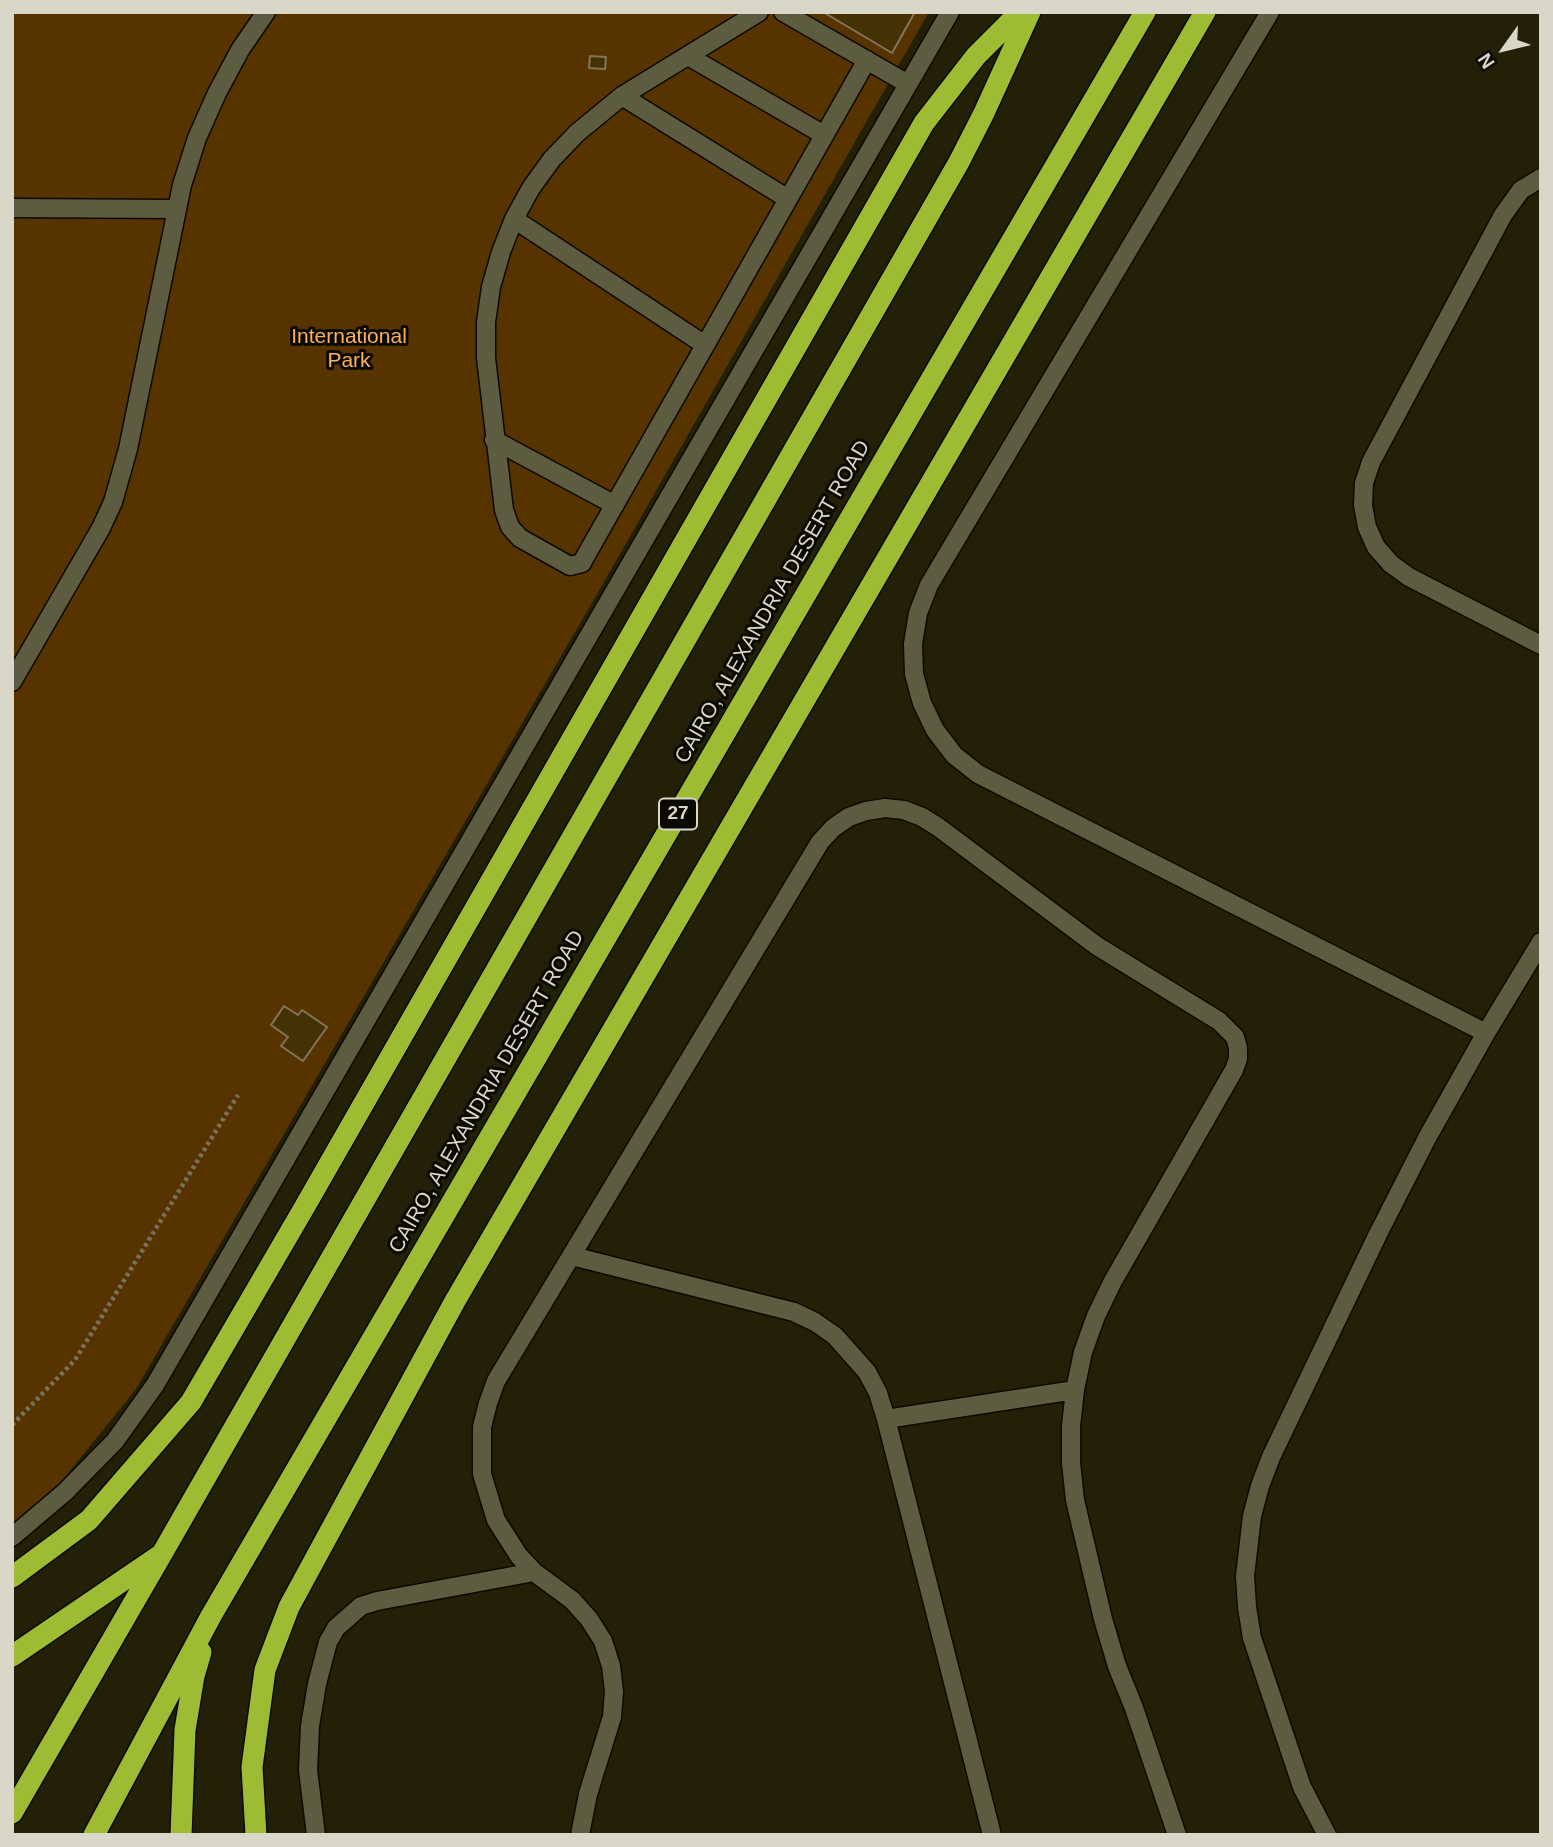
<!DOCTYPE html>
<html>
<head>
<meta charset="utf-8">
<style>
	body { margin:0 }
	#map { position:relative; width:1553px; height:1847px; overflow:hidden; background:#232007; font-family:Arial,sans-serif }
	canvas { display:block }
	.frame { position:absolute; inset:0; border:14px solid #d8d7c8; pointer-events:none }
	.north { position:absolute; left:1469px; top:14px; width:70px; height:70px; -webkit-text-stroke:5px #0b0a02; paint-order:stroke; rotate:236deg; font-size:19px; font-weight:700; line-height:28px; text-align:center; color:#d8d7c8 }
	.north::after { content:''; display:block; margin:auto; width:24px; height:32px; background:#d8d7c8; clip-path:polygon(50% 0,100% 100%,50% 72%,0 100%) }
</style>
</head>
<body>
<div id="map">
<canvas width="1553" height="1847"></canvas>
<div class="frame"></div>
<div class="north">N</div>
</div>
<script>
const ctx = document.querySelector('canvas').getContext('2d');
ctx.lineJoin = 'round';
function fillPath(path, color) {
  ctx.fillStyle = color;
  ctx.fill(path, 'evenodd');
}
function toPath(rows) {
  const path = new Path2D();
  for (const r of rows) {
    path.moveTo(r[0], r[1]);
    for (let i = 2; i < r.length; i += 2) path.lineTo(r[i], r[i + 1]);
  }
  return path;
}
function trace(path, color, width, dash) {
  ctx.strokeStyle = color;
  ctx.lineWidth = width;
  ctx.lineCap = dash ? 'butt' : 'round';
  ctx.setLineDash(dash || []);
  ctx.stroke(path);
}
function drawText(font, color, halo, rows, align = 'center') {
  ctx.font = font + ' Arial,sans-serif';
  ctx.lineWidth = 6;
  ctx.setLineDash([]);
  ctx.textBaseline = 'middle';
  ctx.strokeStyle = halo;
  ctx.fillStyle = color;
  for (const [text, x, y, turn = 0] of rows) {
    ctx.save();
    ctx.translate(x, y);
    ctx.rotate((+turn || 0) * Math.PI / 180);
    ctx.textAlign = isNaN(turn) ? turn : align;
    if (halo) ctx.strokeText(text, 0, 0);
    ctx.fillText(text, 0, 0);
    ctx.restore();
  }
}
fillPath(toPath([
	[12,12,929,12,600,589,136,1389,65,1477,33,1510,12,1527]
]), '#573300');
const building = toPath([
	[823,12,915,12,892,53,823,12],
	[590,56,606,57,605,69,589,68,590,56],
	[284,1006,298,1015,302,1010,327,1027,303,1061,281,1046,288,1037,271,1025,284,1006]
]);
fillPath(building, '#443205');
trace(building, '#82755c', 2);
const minor = toPath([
	[759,12,622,96,577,133,552,159,531,188,514,219,501,252,491,287,486,322,486,358,504,510,510,527,520,538,570,566,582,563,585,557,867,60],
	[783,12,908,84],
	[1270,12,929,585,918,613,913,644,914,674,922,703,935,730,954,755,978,774,1486,1033],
	[688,56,824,135],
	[622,96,788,199],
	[1541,178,1521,190,1503,215,1371,462,1364,483,1363,505,1367,527,1376,547,1391,564,1409,577,1541,645],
	[12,208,176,209],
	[514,219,705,345],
	[494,440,615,505],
	[12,682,101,528,113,502,128,449,182,185,197,138,217,93,240,50,266,12],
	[572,1256,794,1312,815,1322,835,1336,867,1372,878,1393,886,1419,992,1835],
	[886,1419,1075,1390],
	[12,1537,65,1492,115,1441,155,1385,950,12],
	[316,1835,308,1770,310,1726,317,1684,328,1642,336,1628,361,1606,377,1601,534,1572],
	[580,1835,588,1794,612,1717,614,1691,611,1666,603,1641,589,1619,572,1600,534,1572,519,1556,496,1520,482,1474,482,1427,488,1403,496,1381,820,842,833,828,849,817,866,811,885,808,904,810,922,817,938,827,1097,946,1219,1021,1235,1037,1238,1048,1238,1059,1234,1070,1113,1281,1096,1316,1083,1352,1075,1390,1071,1426,1071,1463,1075,1500,1103,1619,1117,1666,1134,1708,1177,1835],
	[1327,1835,1302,1787,1252,1638,1247,1607,1245,1576,1252,1516,1260,1486,1271,1457,1378,1234,1427,1138,1486,1033,1541,942]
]);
const highway = toPath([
	[12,1577,89,1520,191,1402,304,1208,924,123,976,56,1020,12],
	[12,1656,159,1556],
	[12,1813,163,1552,959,162,984,113,1030,12],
	[94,1835,211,1616,1145,12],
	[181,1835,185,1730,194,1676,201,1652],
	[256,1835,252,1767,265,1670,289,1607,455,1301,1205,12]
]);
trace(minor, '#0c0900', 21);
trace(highway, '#0c0900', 24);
trace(toPath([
	[12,1425,75,1360,238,1095]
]), '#75735f', 4.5, [3.5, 3.5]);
trace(minor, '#5d5b40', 18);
trace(highway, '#9dbc34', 21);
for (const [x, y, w] of [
	[678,814,38]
]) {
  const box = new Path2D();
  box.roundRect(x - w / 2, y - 15.5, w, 31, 5);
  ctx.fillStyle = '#0b0a02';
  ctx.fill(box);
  trace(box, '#d8d7c8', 2);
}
drawText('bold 19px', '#d8d7c8', null, [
	["27",678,814]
]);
drawText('21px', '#fcb059', '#0b0a02', [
	["International",349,337],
	["Park",349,361]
]);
drawText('21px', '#d8d7c8', '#0b0a02', [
	["CAIRO, ALEXANDRIA DESERT ROAD",773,602,-60],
	["CAIRO, ALEXANDRIA DESERT ROAD",487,1092,-60]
]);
</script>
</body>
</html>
